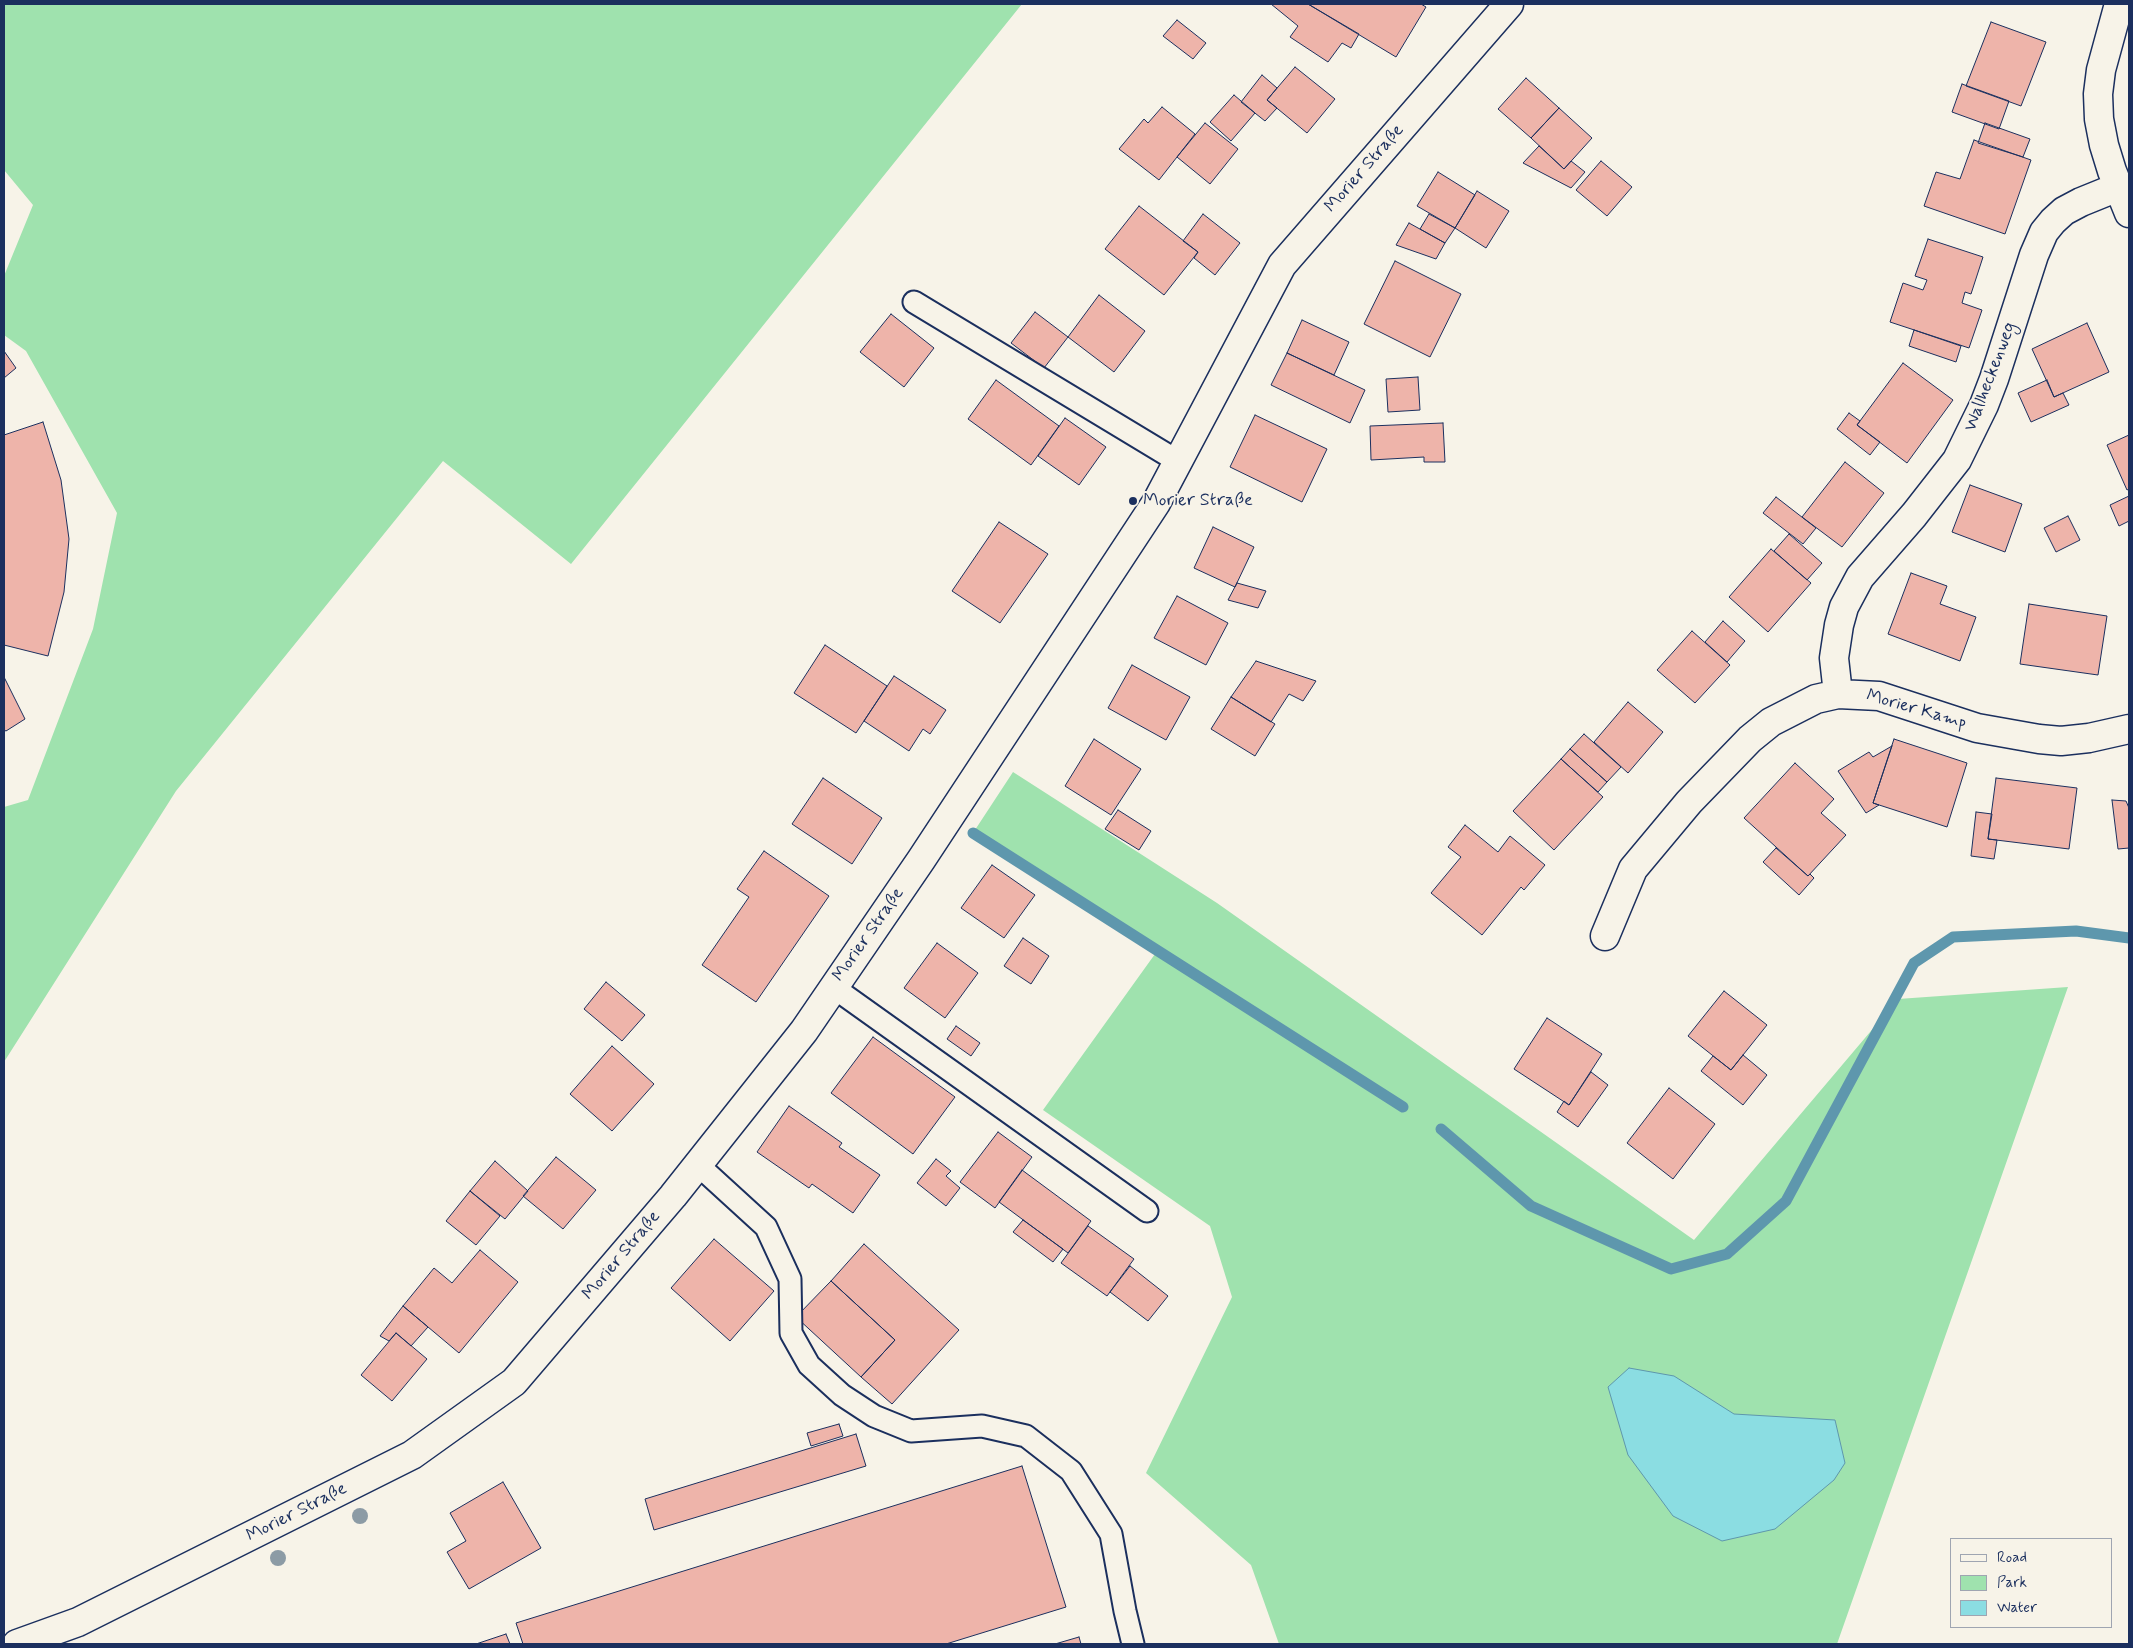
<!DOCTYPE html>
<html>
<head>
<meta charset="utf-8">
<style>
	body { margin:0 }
	#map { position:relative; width:2133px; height:1648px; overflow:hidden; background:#f7f3e8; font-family:Mynerve,sans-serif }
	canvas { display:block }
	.frame { position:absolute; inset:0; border:5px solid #1b2f5e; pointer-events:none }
	.legend { position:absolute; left:1950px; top:1538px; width:162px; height:90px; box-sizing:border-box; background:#f7f3e8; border:1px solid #9fa5b1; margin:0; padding:6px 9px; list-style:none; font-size:15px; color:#1b2f5e }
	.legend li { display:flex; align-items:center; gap:10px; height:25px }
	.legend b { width:25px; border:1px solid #9fa5b1 }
</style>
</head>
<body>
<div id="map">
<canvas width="2133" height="1648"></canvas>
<div class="frame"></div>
<ul class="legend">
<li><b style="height:6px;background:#f7f3e8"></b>Road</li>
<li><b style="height:14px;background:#9fe2ae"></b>Park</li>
<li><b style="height:14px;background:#8bdde2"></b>Water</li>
</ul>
</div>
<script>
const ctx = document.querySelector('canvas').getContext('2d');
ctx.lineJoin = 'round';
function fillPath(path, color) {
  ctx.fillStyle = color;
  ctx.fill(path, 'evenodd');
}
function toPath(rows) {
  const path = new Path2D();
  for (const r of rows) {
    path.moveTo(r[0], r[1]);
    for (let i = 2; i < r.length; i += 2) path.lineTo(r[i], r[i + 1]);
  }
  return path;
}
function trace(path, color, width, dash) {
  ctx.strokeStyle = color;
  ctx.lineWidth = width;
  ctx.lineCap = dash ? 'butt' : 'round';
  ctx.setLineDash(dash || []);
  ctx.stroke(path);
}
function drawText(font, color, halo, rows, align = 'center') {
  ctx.font = font + ' Mynerve,sans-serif';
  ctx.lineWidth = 4;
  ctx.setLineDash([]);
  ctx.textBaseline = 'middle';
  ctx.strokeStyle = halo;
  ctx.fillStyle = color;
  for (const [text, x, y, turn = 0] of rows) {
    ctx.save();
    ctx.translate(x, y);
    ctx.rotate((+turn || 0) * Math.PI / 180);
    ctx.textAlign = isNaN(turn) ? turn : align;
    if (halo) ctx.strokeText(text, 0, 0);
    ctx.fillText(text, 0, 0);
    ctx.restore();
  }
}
fillPath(toPath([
	[4,4,1022,4,571,564,443,461,176,791,4,1062,4,807,28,800,93,629,117,513,26,351,4,335,4,276,33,205,4,170],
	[1013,772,1217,903,1694,1240,1898,999,2068,987,1837,1644,1279,1644,1251,1565,1146,1473,1232,1297,1210,1226,1043,1110,1155,954,973,833]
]), '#9fe2ae');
const water = toPath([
	[1629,1368,1674,1376,1734,1414,1835,1420,1845,1463,1834,1480,1775,1529,1722,1541,1673,1516,1628,1455,1608,1387,1629,1368]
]);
fillPath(water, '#8bdde2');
trace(water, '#5e97ad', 1);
trace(toPath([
	[973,833,1403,1107],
	[1441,1129,1531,1206,1671,1269,1727,1254,1786,1201,1914,963,1953,937,2076,931,2129,938]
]), '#5e97ad', 11);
const building = toPath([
	[1271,4,1308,4,1359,34,1351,48,1342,43,1328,62,1290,37,1298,26,1271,4],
	[1308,4,1421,4,1426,7,1396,57,1308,4],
	[1177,20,1206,43,1193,59,1163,36,1177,20],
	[1991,22,2046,42,2021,106,1966,86,1991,22],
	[1295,67,1335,99,1307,133,1267,100,1295,67],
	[1262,75,1277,88,1267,100,1277,108,1265,121,1241,102,1262,75],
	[1526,78,1559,108,1531,138,1498,109,1526,78],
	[1962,84,2009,101,1999,129,1952,112,1962,84],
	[1234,95,1255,113,1231,141,1210,122,1234,95],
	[1162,107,1195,134,1159,180,1119,149,1144,119,1148,123,1162,107],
	[1559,108,1592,138,1564,169,1531,138,1559,108],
	[1205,123,1238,149,1210,184,1177,157,1205,123],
	[1985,123,2030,139,2023,157,1978,143,1985,123],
	[1974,140,2031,160,2005,234,1924,206,1936,172,1960,179,1974,140],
	[1539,146,1564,169,1571,161,1585,172,1571,188,1523,163,1539,146],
	[1601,161,1632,187,1607,216,1576,190,1601,161],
	[1438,172,1475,195,1455,228,1417,206,1438,172],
	[1477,191,1509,211,1486,248,1455,228,1477,191],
	[1139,206,1198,252,1164,295,1105,249,1139,206],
	[1203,214,1240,243,1215,275,1194,258,1198,252,1183,241,1203,214],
	[1429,214,1455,228,1445,243,1420,229,1429,214],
	[1409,223,1445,243,1436,259,1396,245,1409,223],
	[1928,239,1983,257,1971,294,1965,292,1962,303,1982,310,1969,348,1890,322,1903,283,1923,290,1927,280,1915,276,1928,239],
	[1395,261,1461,294,1430,357,1364,324,1395,261],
	[1099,295,1145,331,1114,372,1068,337,1099,295],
	[1035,312,1068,337,1044,368,1011,343,1035,312],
	[891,314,934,348,904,387,860,352,891,314],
	[1302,320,1349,342,1334,375,1287,353,1302,320],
	[2087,323,2109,372,2054,397,2032,349,2087,323],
	[1914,330,1961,346,1956,362,1909,346,1914,330],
	[4,351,16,368,4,378,4,351],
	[1287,353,1365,390,1350,423,1271,385,1287,353],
	[1903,363,1953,400,1907,463,1857,425,1903,363],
	[1418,377,1420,410,1388,412,1386,379,1418,377],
	[996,380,1059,426,1031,465,968,419,996,380],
	[2047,380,2054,397,2063,393,2069,405,2031,422,2018,393,2047,380],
	[1849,413,1860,421,1857,425,1880,442,1870,455,1837,429,1849,413],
	[1255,415,1327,449,1302,502,1230,467,1255,415],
	[1065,418,1106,447,1079,485,1038,456,1065,418],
	[43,422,61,480,69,539,64,592,48,656,4,645,4,435,43,422],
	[1443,423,1445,462,1424,462,1424,457,1371,460,1370,426,1443,423],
	[2129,435,2129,489,2127,490,2107,445,2129,435],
	[1845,462,1884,493,1842,547,1802,517,1845,462],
	[1970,485,2022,504,2005,552,1952,532,1970,485],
	[2129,496,2129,521,2119,526,2110,505,2129,496],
	[1776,497,1816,528,1803,544,1763,513,1776,497],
	[2068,516,2080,540,2056,552,2044,528,2068,516],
	[999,522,1048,554,1000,623,952,591,999,522],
	[1213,527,1254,547,1235,587,1194,568,1213,527],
	[1789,534,1822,563,1807,580,1774,551,1789,534],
	[1771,549,1811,583,1768,632,1729,597,1771,549],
	[1911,573,1947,586,1940,604,1976,617,1960,661,1888,634,1911,573],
	[1237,583,1266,591,1258,608,1228,600,1237,583],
	[1177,596,1228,623,1206,665,1154,638,1177,596],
	[2029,604,2107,616,2098,675,2020,664,2029,604],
	[1723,621,1745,641,1727,662,1705,642,1723,621],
	[1692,631,1730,665,1695,703,1657,670,1692,631],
	[825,645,887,686,856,733,794,693,825,645],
	[1256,661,1316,681,1303,701,1289,694,1271,722,1231,697,1256,661],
	[1132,665,1190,697,1166,740,1108,708,1132,665],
	[894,676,946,710,930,734,923,729,909,751,864,721,894,676],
	[4,677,25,719,6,731,4,730,4,677],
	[1231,697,1275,724,1255,756,1211,729,1231,697],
	[1628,702,1663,732,1628,773,1594,742,1628,702],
	[1584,734,1621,767,1607,782,1570,749,1584,734],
	[1094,739,1141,769,1111,815,1065,786,1094,739],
	[1894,739,1967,763,1947,827,1873,803,1894,739],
	[1892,746,1873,803,1879,805,1866,813,1838,771,1869,752,1873,757,1892,746],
	[1570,749,1607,782,1598,792,1561,759,1570,749],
	[1561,759,1603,797,1554,850,1513,811,1561,759],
	[1795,763,1834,799,1821,813,1846,835,1808,876,1744,818,1795,763],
	[823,778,882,818,852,864,792,824,823,778],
	[1996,778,2077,788,2069,849,1988,839,1996,778],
	[2112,800,2126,801,2129,808,2129,848,2118,849,2112,800],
	[1118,810,1151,831,1139,850,1105,829,1118,810],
	[1976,812,1992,814,1988,839,1997,840,1994,859,1971,856,1976,812],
	[1465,825,1498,852,1510,836,1545,865,1524,890,1521,887,1482,935,1431,893,1461,857,1448,847,1465,825],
	[1776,848,1808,876,1810,874,1814,878,1799,895,1763,862,1776,848],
	[764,851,829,896,756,1002,702,965,749,897,737,889,764,851],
	[992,865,1035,895,1004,938,961,908,992,865],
	[1023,938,1049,956,1031,984,1004,966,1023,938],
	[937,943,978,973,945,1018,904,988,937,943],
	[606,982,645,1015,622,1041,584,1009,606,982],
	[1724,991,1767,1025,1731,1070,1688,1036,1724,991],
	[1547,1018,1602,1054,1569,1105,1514,1069,1547,1018],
	[956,1026,980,1043,971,1056,947,1039,956,1026],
	[873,1037,955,1097,913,1154,831,1093,873,1037],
	[612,1046,654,1084,612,1131,570,1094,612,1046],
	[1743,1055,1767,1075,1743,1105,1701,1071,1713,1056,1731,1070,1743,1055],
	[1591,1072,1608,1085,1578,1127,1557,1112,1564,1101,1569,1105,1591,1072],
	[1669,1088,1715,1124,1673,1179,1627,1143,1669,1088],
	[789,1106,842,1143,839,1147,880,1175,853,1213,812,1184,809,1188,757,1152,789,1106],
	[998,1132,1032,1157,995,1208,960,1182,998,1132],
	[556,1157,596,1190,563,1229,523,1196,556,1157],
	[936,1159,951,1171,946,1176,960,1188,946,1206,917,1183,936,1159],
	[495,1161,528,1191,505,1219,470,1191,495,1161],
	[1022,1170,1091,1221,1068,1253,999,1202,1022,1170],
	[470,1191,500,1216,476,1245,446,1221,470,1191],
	[1023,1220,1063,1249,1053,1262,1013,1232,1023,1220],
	[1088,1226,1134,1259,1107,1296,1061,1263,1088,1226],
	[714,1239,774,1291,730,1341,671,1288,714,1239],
	[864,1244,959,1330,892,1404,861,1377,895,1340,831,1281,864,1244],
	[480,1250,518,1282,459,1353,403,1306,434,1268,452,1283,480,1250],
	[1130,1266,1168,1296,1148,1321,1110,1292,1130,1266],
	[831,1281,895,1340,861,1377,796,1317,831,1281],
	[403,1306,428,1327,411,1346,396,1333,389,1341,380,1336,403,1306],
	[396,1333,427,1359,392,1401,361,1375,396,1333],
	[839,1424,843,1436,811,1446,807,1433,839,1424],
	[856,1434,866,1466,654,1530,645,1499,856,1434],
	[1022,1466,1066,1607,946,1644,523,1644,516,1623,1022,1466],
	[503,1482,541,1548,469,1589,447,1552,466,1541,450,1513,503,1482],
	[506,1634,510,1644,476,1644,506,1634],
	[1079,1637,1081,1644,1055,1644,1079,1637]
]);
fillPath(building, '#eeb4aa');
trace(building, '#1b2f5e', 1);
const service = toPath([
	[914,302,1179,462],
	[833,987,1147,1211],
	[697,1164,766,1227,790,1279,791,1333,809,1365,842,1395,874,1416,911,1431,982,1426,1026,1436,1071,1471,1111,1534,1125,1611,1133,1644]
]);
const minor = toPath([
	[2119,4,2101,70,2098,94,2099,119,2104,145,2112,171,2129,213],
	[1838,694,1834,658,1839,625,1844,607,1860,577,1914,515,1957,460,1984,405,1994,379,2034,255,2044,232,2053,221,2064,211,2081,202,2118,187],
	[1605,936,1633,869,1689,802,1750,739,1771,722,1816,699,1838,694,1879,696,1977,728,2039,739,2061,741,2089,738,2129,729]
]);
const secondary = toPath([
	[17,1644,78,1622,412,1455,514,1382,673,1196,804,1031,921,860,1156,503,1282,265,1509,4]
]);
trace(service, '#1b2f5e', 25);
trace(minor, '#1b2f5e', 31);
trace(secondary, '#1b2f5e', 31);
trace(service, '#f7f3e8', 21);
trace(minor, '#f7f3e8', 28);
trace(secondary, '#f7f3e8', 28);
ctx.fillStyle = '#8c9ba5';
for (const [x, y] of [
	[360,1516],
	[278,1558]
]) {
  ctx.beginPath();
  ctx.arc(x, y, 8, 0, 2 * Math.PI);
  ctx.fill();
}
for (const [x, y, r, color] of [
	[1133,501,5,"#1b2f5e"]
]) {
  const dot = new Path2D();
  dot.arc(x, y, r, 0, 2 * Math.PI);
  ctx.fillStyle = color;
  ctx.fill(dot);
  trace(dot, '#f7f3e8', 2);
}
drawText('18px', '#1b2f5e', '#f7f3e8', [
	["Morier Straße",1365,169,-49],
	["Wallheckenweg",1991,377,-69],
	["Morier Kamp",1916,710,16],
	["Morier Straße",869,935,-55],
	["Morier Straße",622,1256,-50],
	["Morier Straße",297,1513,-27]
]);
drawText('18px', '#1b2f5e', '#f7f3e8', [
	["Morier Straße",1143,501]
], 'left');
</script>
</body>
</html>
